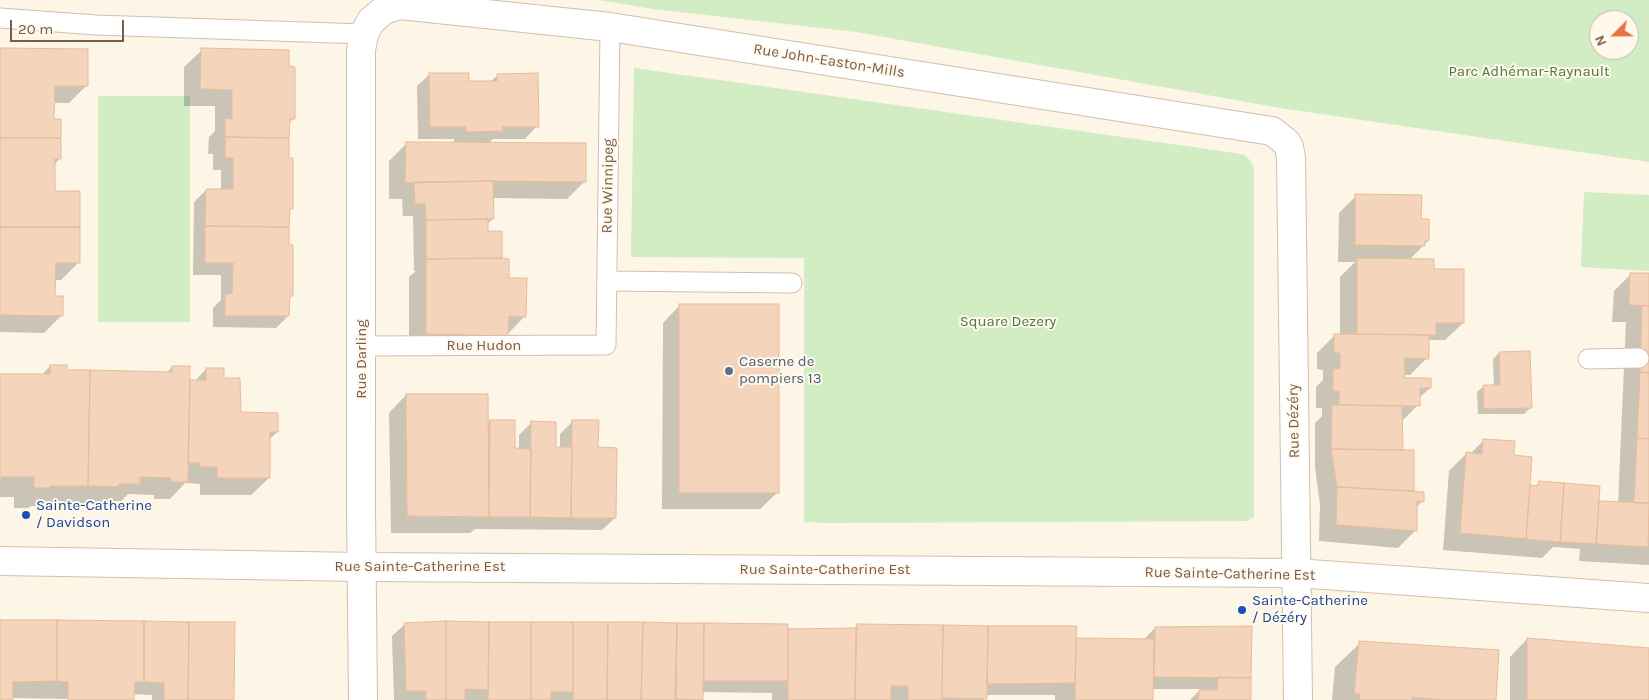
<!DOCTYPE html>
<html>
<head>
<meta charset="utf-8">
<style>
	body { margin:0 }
	#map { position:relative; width:1649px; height:700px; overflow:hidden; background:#fdf5e5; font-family:Karla,sans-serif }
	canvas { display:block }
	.north { position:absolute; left:1589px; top:10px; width:50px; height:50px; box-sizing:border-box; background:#fff8ed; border:1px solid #c9b9ab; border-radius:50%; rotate:247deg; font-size:14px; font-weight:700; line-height:20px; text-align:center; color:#785b49 }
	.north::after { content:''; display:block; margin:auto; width:18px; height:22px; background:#ed7045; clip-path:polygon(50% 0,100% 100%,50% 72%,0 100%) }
	.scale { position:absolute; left:10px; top:20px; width:114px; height:22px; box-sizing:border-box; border:2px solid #785b49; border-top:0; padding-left:6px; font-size:15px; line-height:18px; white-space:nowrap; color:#785b49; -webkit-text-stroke:4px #fff8ed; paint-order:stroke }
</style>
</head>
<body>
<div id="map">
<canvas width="1649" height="700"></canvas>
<div class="north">N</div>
<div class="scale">20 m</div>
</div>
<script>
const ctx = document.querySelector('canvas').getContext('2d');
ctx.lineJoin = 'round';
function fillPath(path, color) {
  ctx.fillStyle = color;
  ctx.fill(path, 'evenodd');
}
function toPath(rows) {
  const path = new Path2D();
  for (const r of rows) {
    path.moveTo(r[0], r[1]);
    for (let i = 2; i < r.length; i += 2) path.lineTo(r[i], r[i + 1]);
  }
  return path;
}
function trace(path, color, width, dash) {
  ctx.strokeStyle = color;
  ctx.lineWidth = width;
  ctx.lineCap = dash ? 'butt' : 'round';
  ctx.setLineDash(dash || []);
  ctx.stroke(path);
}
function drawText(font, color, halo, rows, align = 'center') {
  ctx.font = font + ' Karla,sans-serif';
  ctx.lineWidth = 4;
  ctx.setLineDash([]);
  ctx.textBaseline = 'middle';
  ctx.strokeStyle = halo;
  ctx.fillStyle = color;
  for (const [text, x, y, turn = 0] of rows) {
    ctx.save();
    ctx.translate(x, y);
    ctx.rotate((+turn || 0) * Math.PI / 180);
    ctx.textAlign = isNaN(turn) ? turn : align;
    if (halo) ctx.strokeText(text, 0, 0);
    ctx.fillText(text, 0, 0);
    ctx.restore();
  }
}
fillPath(toPath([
	[598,0,1649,0,1649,162,1280,108,856,32,653,9],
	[1599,20,1629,20,1629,50,1599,50],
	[634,68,1235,153,1244,155,1249,159,1253,166,1254,174,1254,517,1248,521,829,523,804,522,804,258,631,257],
	[98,96,190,96,190,322,98,322],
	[1584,192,1649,195,1649,271,1581,267]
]), '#d2ecc3');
fillPath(toPath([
	[0,49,86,86,69,103,53,103,53,121,60,158,54,165,54,192,79,262,61,280,54,280,54,297,61,316,44,333,0,332],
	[202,50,288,68,293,119,288,124,288,159,292,208,288,212,287,246,292,296,288,299,288,316,276,328,213,327,213,308,221,300,221,275,193,275,194,202,206,190,221,190,221,170,213,170,213,154,208,154,209,137,215,131,215,106,184,106,184,67],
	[430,74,468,82,490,82,498,75,537,126,525,139,493,139,488,144,584,182,567,199,492,198,493,219,487,224,487,233,501,258,507,279,525,316,489,353,409,351,409,277,416,271,414,271,413,216,403,216,402,199,389,199,389,161,406,144,454,144,454,139,418,139,417,86],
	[1356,196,1420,220,1428,241,1409,260,1433,270,1463,323,1445,340,1429,340,1427,341,1427,358,1410,375,1403,375,1403,379,1430,388,1418,399,1418,405,1401,422,1401,451,1413,451,1413,493,1423,501,1415,508,1415,531,1398,548,1319,541,1320,505,1315,467,1315,423,1322,416,1322,408,1316,408,1316,387,1323,380,1323,370,1317,369,1317,353,1334,336,1340,335,1340,277,1355,262,1338,262,1339,213],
	[1631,274,1649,275,1649,565,1579,561,1580,549,1553,547,1542,558,1443,550,1449,471,1466,454,1470,454,1484,440,1513,457,1529,486,1535,487,1539,482,1597,505,1599,503,1618,504,1626,322,1612,322,1614,291],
	[680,305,778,492,760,509,662,509,663,323],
	[1499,353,1530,408,1524,414,1478,414,1477,392,1484,386,1494,386,1493,359],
	[50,366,66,371,167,373,172,367,188,381,195,381,206,369,223,379,239,414,277,432,269,440,269,478,251,495,200,495,200,484,185,483,170,499,154,499,154,495,128,494,121,501,103,501,100,504,70,503,66,506,31,506,28,508,14,508,14,497,0,497,0,375,41,376],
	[406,395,487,424,490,421,514,450,519,450,519,435,531,423,555,448,560,448,560,434,573,421,597,449,615,518,602,530,475,529,470,533,391,533,389,413],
	[0,622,232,700,152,700,152,695,133,694,133,700,11,698,11,700,0,700],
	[446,623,787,625,787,630,853,630,857,625,1074,640,1143,640,1155,628,1249,700,1190,700,1201,689,1152,689,1151,700,1055,700,1055,695,986,695,984,700,772,700,772,693,702,692,701,700,394,700,392,636,405,624],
	[1527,639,1649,649,1649,700,1510,700,1510,657],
	[1360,643,1495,700,1332,700,1335,667]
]), '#0003');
const building = toPath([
	[0,48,88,49,88,86,55,86,54,119,61,119,61,138,0,138,0,48],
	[201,48,289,50,289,66,295,67,295,119,290,119,289,138,225,137,225,118,232,119,232,90,200,89,201,48],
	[429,73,469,73,469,81,497,81,497,74,538,73,539,127,502,127,503,131,466,132,466,127,430,127,429,73],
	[225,137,289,138,289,158,293,158,293,209,290,209,289,227,205,226,206,189,233,189,233,158,225,158,225,137],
	[0,138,61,138,61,159,55,159,55,191,80,191,80,227,0,227,0,138],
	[406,142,586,143,586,182,493,181,405,183,406,142],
	[493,181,494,219,426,220,425,204,415,204,414,182,493,181],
	[1355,194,1422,195,1421,219,1429,219,1429,241,1425,241,1425,246,1355,245,1355,194],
	[488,219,488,231,502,231,502,258,426,259,426,220,488,219],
	[205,226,289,227,289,245,293,245,293,296,290,296,289,316,225,316,225,294,232,294,233,263,205,263,205,226],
	[0,227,80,227,80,263,56,263,55,296,63,296,63,316,0,315,0,227],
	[502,258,509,259,509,278,527,278,526,317,509,316,508,336,426,334,426,259,502,258],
	[1357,258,1434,259,1434,269,1464,269,1464,323,1436,323,1436,335,1357,334,1357,258],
	[1630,273,1649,273,1649,306,1629,305,1630,273],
	[679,304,779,304,779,493,679,493,679,304],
	[1642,305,1649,306,1649,373,1640,372,1642,305],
	[1334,334,1429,335,1429,359,1404,358,1405,378,1431,378,1431,388,1420,388,1420,406,1339,405,1339,391,1333,391,1333,368,1340,369,1340,353,1334,353,1334,334],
	[1530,351,1532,408,1484,409,1483,385,1500,385,1499,352,1530,351],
	[50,365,67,365,67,370,90,370,88,486,51,486,50,488,34,488,34,477,1,477,2,481,0,480,0,374,50,374,50,365],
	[172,366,190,366,188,482,170,482,171,478,140,477,140,484,119,484,118,487,88,486,90,370,172,372,172,366],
	[206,368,224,368,224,378,240,378,241,412,278,413,278,432,270,432,270,478,217,478,217,467,200,467,199,463,188,463,190,380,206,380,206,368],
	[1640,372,1649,373,1649,439,1637,438,1640,372],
	[406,394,488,394,489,517,407,516,406,394],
	[1332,405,1402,406,1403,450,1331,449,1332,405],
	[490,420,515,420,515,448,531,449,530,517,489,517,490,420],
	[572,420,599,420,598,447,617,448,616,518,571,518,572,420],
	[531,421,556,422,556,447,572,447,571,518,530,517,531,421],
	[1637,438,1649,439,1649,503,1634,503,1637,438],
	[1483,439,1515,441,1514,455,1532,457,1526,539,1460,533,1466,452,1482,454,1483,439],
	[1331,449,1414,450,1414,491,1337,487,1331,449],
	[1539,481,1564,483,1560,542,1526,539,1530,485,1538,486,1539,481],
	[1564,483,1600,486,1596,544,1560,542,1564,483],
	[1337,487,1424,492,1424,502,1417,501,1417,531,1336,525,1337,487],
	[1599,501,1649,503,1648,547,1596,544,1599,501],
	[0,620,57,620,57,681,13,682,13,700,0,700,0,620],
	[57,620,144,621,144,682,135,682,134,700,68,700,68,682,57,681,57,620],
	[144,621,189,622,188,700,164,700,164,683,144,682,144,621],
	[446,621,446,700,426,700,426,691,406,691,404,623,446,621],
	[446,621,489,622,488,690,465,689,465,700,446,700,446,621],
	[189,622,235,622,234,700,188,700,189,622],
	[489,622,531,622,531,700,488,700,489,622],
	[531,622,573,622,573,692,551,692,551,700,531,700,531,622],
	[573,622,608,622,607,700,573,700,573,622],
	[608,622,643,622,641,700,607,700,608,622],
	[643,622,677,623,675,700,641,700,643,622],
	[677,623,704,623,703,700,676,699,677,623],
	[704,623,788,624,788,681,704,681,704,623],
	[857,624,943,625,942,700,908,700,908,686,891,686,891,700,855,700,857,624],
	[943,625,988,626,987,699,942,698,943,625],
	[988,626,1077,626,1076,638,1075,683,987,684,988,626],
	[1252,626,1251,678,1154,677,1155,627,1252,626],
	[856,628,855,700,788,700,788,629,856,628],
	[1076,638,1154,639,1153,700,1075,700,1076,638],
	[1527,638,1649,648,1649,700,1527,700,1527,638],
	[1359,641,1499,650,1496,700,1442,700,1412,697,1412,700,1359,700,1360,694,1354,694,1359,641],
	[1218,677,1251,678,1251,700,1198,700,1199,690,1217,690,1218,677]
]);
fillPath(building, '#f4d4bb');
trace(building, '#e8bb9b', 1);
const lane = toPath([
	[0,18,96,25,364,34],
	[607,281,792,283],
	[362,346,606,345,610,27],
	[1588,359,1639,358]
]);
const street = toPath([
	[363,700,361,509,361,50,364,34,371,21,384,10,400,5,610,27,1272,131,1286,142,1289,147,1291,158,1298,700]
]);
const secondary = toPath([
	[0,561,362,567,1296,573,1649,598]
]);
trace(lane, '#d2bfad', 21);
trace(street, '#d2bfad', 30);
trace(secondary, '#d5bfab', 30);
trace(lane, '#fff', 19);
trace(street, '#fff', 28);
trace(secondary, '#fff', 28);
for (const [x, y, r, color] of [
	[729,371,5,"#5c6f8a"],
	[26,515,5,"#1a4fb4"],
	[1242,610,5,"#1a4fb4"]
]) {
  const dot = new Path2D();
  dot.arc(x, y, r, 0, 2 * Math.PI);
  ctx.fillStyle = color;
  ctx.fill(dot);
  trace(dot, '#fff8ed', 2);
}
drawText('15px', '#785b49', '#fff8ed', [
	["Rue John-Easton-Mills",829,61,9],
	["Rue Winnipeg",608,186,-89],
	["Rue Hudon",484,346],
	["Rue Darling",362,359,-90],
	["Rue Dézéry",1294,421,-91],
	["Rue Sainte-Catherine Est",420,567],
	["Rue Sainte-Catherine Est",825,570],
	["Rue Sainte-Catherine Est",1230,574,1]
]);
drawText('15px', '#4c793d', '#fff8ed', [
	["Parc Adhémar-Raynault",1529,72],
	["Square Dezery",1008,322]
]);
drawText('15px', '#4e5e75', '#fff8ed', [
	["Caserne de",739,362],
	["pompiers 13",739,379]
], 'left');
drawText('15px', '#164399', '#fff8ed', [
	["Sainte-Catherine",36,506],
	["/ Davidson",36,523],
	["Sainte-Catherine",1252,601],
	["/ Dézéry",1252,618]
], 'left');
</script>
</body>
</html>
